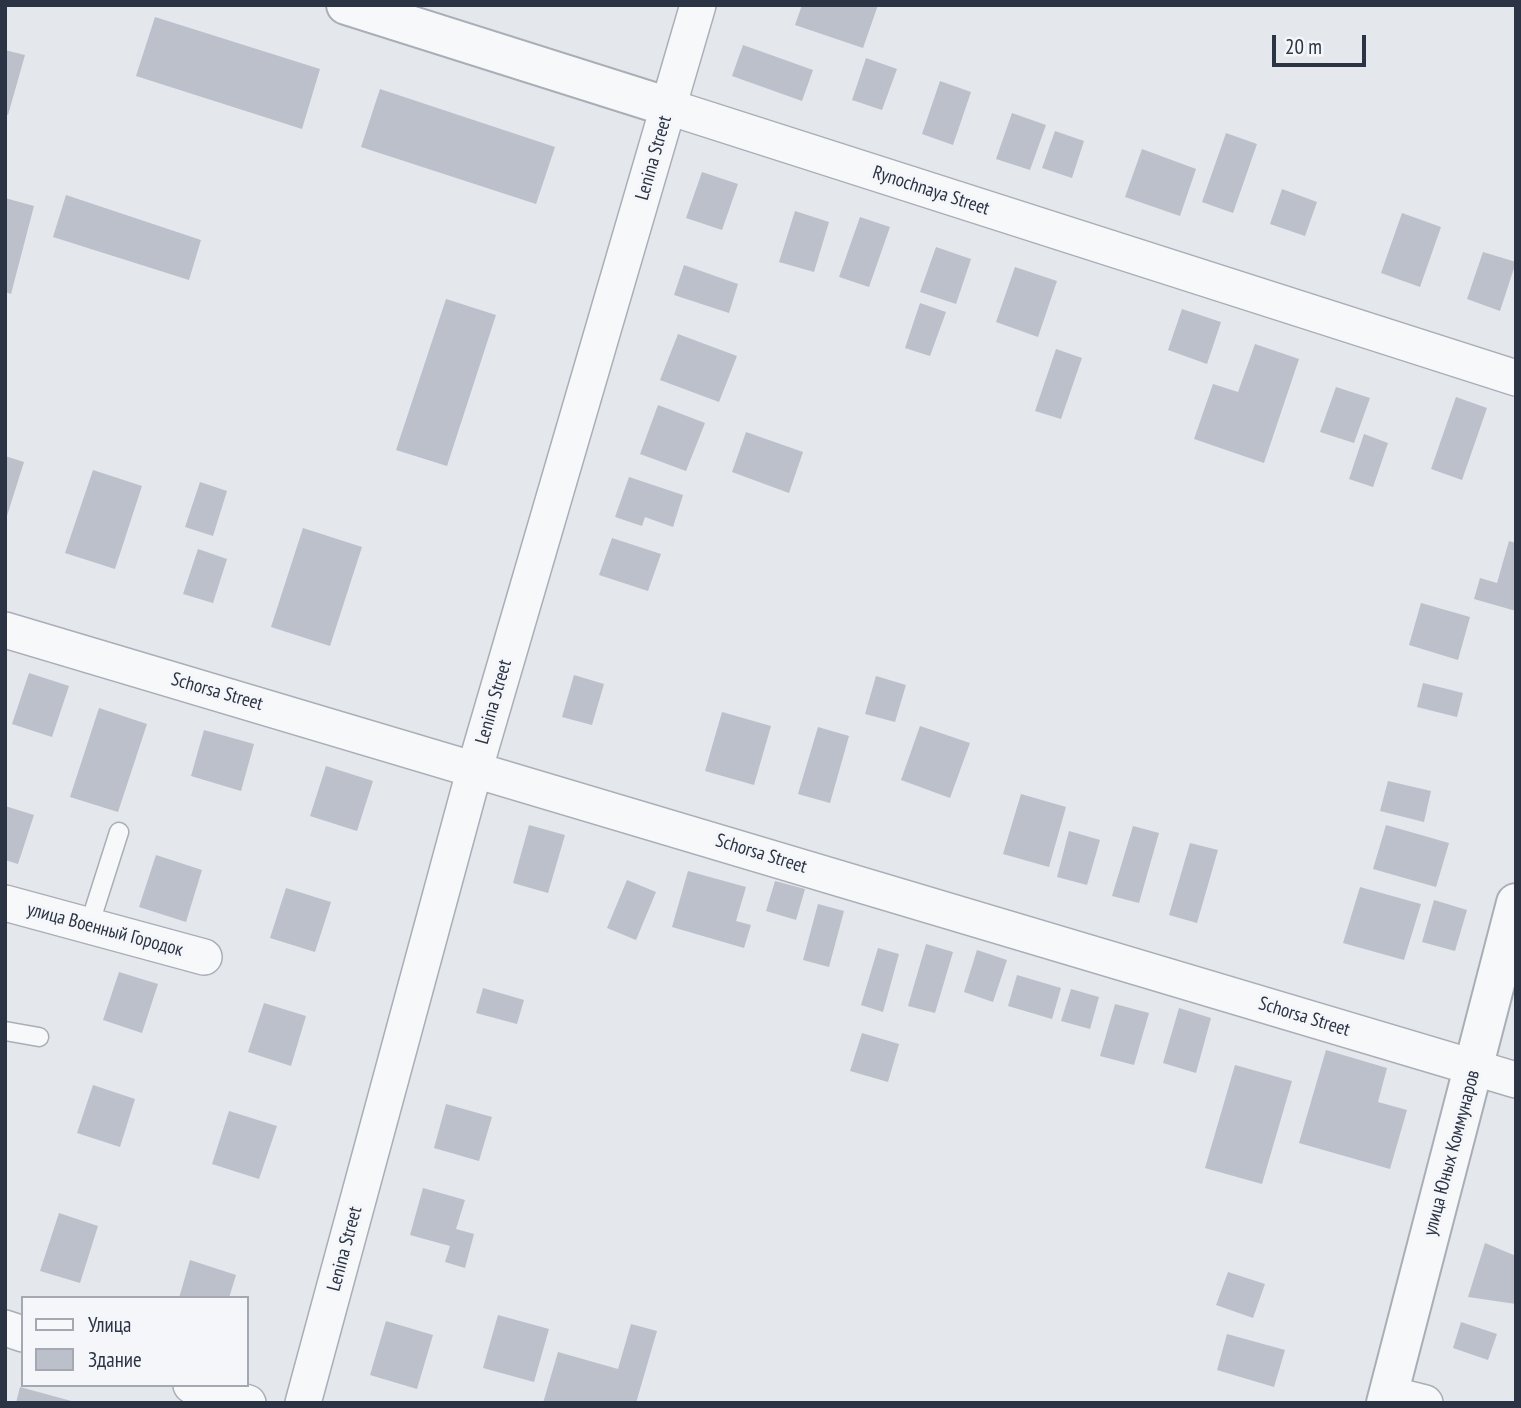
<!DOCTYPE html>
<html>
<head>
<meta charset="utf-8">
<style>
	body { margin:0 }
	#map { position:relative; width:1521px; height:1408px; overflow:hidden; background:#e4e7ec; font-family:"PT Sans Narrow",sans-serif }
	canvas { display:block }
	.frame { position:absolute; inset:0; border:7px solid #2b3445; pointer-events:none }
	.legend { position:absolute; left:21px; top:1296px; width:228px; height:91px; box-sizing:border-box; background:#f4f6f9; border:2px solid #a4a8b1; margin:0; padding:9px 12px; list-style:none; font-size:21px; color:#2b3445 }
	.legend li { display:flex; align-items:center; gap:14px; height:35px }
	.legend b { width:35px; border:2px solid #a4a8b1 }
	.scale { position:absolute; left:1272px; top:35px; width:94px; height:32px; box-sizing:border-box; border:4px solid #2b3445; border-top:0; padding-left:9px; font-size:21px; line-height:24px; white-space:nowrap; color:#2b3445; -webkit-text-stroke:5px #f4f6f9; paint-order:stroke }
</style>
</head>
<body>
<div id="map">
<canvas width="1521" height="1408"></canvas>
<div class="frame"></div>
<ul class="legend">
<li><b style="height:9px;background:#f7f8fa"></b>Улица</li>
<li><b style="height:19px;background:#bbc0ca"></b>Здание</li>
</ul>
<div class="scale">20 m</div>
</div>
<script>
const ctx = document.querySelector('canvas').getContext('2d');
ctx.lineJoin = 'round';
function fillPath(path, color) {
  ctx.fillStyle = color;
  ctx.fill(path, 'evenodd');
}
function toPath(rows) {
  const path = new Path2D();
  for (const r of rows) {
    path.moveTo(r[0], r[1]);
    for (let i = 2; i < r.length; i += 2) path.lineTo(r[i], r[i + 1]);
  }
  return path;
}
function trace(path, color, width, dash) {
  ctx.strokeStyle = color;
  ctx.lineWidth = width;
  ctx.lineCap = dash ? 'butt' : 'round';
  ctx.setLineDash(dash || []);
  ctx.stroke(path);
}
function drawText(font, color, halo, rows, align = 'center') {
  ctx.font = font + ' "PT Sans Narrow",sans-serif';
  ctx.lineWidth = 6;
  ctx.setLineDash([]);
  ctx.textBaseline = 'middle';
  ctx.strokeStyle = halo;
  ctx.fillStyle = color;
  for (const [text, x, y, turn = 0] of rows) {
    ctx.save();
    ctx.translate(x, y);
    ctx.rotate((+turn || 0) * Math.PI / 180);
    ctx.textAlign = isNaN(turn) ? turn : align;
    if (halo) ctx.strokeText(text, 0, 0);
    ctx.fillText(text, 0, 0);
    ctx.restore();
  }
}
fillPath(toPath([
	[802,5,878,5,863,48,795,25],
	[155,17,320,69,302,129,136,76],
	[743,45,813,70,802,101,732,76],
	[5,50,25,55,8,115,5,114],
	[866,58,897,69,882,110,852,100],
	[940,81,971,92,953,145,922,134],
	[380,89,555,147,536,204,361,147],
	[1012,113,1046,125,1030,170,996,159],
	[1055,131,1084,141,1072,178,1042,168],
	[1226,133,1257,144,1233,213,1202,202],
	[1142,149,1196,169,1180,216,1125,197],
	[702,172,738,184,722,230,686,218],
	[1282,189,1317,202,1305,236,1270,224],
	[66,195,201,240,189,280,53,237],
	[5,198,34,206,11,294,5,292],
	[795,211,829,222,814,272,779,262],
	[1402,213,1441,227,1420,287,1381,273],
	[860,217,890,227,869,287,839,277],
	[936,247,971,259,956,304,920,292],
	[1483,252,1516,262,1500,311,1467,299],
	[684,265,738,284,729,313,674,295],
	[1015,267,1057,281,1038,337,996,322],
	[446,299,496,315,447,466,396,450],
	[920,303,946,312,930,356,905,348],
	[1182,309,1221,322,1207,364,1168,350],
	[678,334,737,356,719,402,660,380],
	[1255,344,1299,359,1264,463,1194,439,1213,384,1238,392],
	[1056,349,1082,358,1061,419,1035,411],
	[1336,387,1370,398,1354,443,1320,432],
	[1456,397,1487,408,1462,480,1431,469],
	[658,405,705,423,686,471,640,454],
	[746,432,803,452,789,493,732,472],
	[1364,434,1388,443,1373,487,1349,479],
	[5,456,24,462,6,519,5,519],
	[93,470,142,486,115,569,65,553],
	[629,477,683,495,673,527,645,517,642,526,615,517],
	[200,482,227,491,213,536,185,527],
	[303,528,362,547,330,646,271,627],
	[612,538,661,554,648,591,599,575],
	[1509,541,1516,543,1516,611,1474,599,1480,578,1497,583],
	[198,549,227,559,213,603,183,594],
	[1421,603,1470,617,1458,660,1409,645],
	[29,673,69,686,52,737,12,724],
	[574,675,604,684,592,725,562,717],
	[876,676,906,685,895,722,865,714],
	[1423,683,1463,693,1457,717,1417,707],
	[99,708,147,724,118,812,70,797],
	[722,712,771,726,754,785,705,771],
	[920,726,970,743,950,798,901,780],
	[818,727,849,736,830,803,798,794],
	[204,730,254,744,241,791,191,776],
	[326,766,373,781,357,831,310,816],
	[1388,781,1431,791,1424,822,1380,811],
	[1021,794,1066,807,1049,867,1003,854],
	[5,806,34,815,18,864,5,860],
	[529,825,565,835,548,893,513,883],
	[1386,825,1449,843,1436,887,1373,869],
	[1133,826,1159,833,1139,903,1112,896],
	[1069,831,1100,840,1087,885,1057,877],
	[1190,843,1218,850,1197,923,1169,915],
	[156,855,202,870,186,922,139,907],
	[688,871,746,887,736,921,751,925,744,948,672,927],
	[627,880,656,892,636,940,607,928],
	[775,881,805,889,796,920,766,911],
	[1360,887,1421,904,1404,960,1343,943],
	[286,888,331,902,315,952,270,938],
	[1434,900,1467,910,1455,951,1422,942],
	[818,904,844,911,829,967,803,960],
	[926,944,953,952,935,1013,908,1006],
	[878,948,899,954,883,1012,861,1005],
	[977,950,1007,960,993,1002,964,992],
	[119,972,158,984,142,1033,103,1020],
	[1017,975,1061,988,1052,1019,1008,1006],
	[483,988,524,1000,517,1024,476,1013],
	[1071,989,1099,997,1090,1029,1061,1021],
	[264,1003,306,1016,291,1066,248,1052],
	[1115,1004,1149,1013,1134,1065,1100,1056],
	[1179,1008,1211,1018,1196,1073,1163,1063],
	[862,1033,899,1044,888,1082,850,1071],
	[1326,1050,1387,1068,1378,1102,1407,1110,1390,1169,1299,1143],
	[1235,1065,1292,1081,1262,1184,1205,1168],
	[93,1085,135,1099,120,1147,77,1133],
	[446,1104,492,1117,479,1161,434,1148],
	[229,1111,277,1126,259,1179,212,1164],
	[423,1188,465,1200,456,1229,474,1234,465,1268,445,1262,450,1246,410,1235],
	[59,1213,98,1226,80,1283,40,1271],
	[1485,1243,1516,1256,1516,1304,1468,1297],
	[190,1260,236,1275,229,1298,179,1298],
	[1228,1272,1265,1284,1253,1318,1216,1305],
	[498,1315,549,1329,534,1382,483,1368],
	[386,1321,433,1335,417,1389,370,1375],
	[1461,1322,1497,1334,1488,1360,1453,1348],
	[631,1324,657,1331,636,1403,543,1403,558,1352,618,1369],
	[1227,1334,1285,1350,1274,1387,1217,1370],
	[20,1387,75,1402,74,1403,16,1403]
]), '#bbc0ca');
const service = toPath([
	[89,926,119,832],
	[5,1031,39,1037]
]);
const minor = toPath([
	[669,107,1516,378],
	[5,630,1516,1080],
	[5,903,204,957],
	[5,1328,23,1334],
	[191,1385,248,1403],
	[1389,1394,1425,1403],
	[303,1403,475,768,698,5]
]);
const tertiary = toPath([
	[346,5,669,107],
	[1386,1403,1516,903]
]);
trace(service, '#a9aeb7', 21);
trace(minor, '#a9aeb7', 38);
trace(tertiary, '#a9aeb7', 42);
trace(service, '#f7f8fa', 18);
trace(minor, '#f7f8fa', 35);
trace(tertiary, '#f7f8fa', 38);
drawText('19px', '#2b3445', '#f4f6f9', [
	["Lenina Street",654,158,-74],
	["Rynochnaya Street",931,191,18],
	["Schorsa Street",217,692,16],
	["Lenina Street",494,702,-74],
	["Schorsa Street",761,854,17],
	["улица Военный Городок",105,930,15],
	["Schorsa Street",1304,1017,17],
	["улица Юных Коммунаров",1452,1153,-75],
	["Lenina Street",345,1249,-75]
]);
</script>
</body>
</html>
